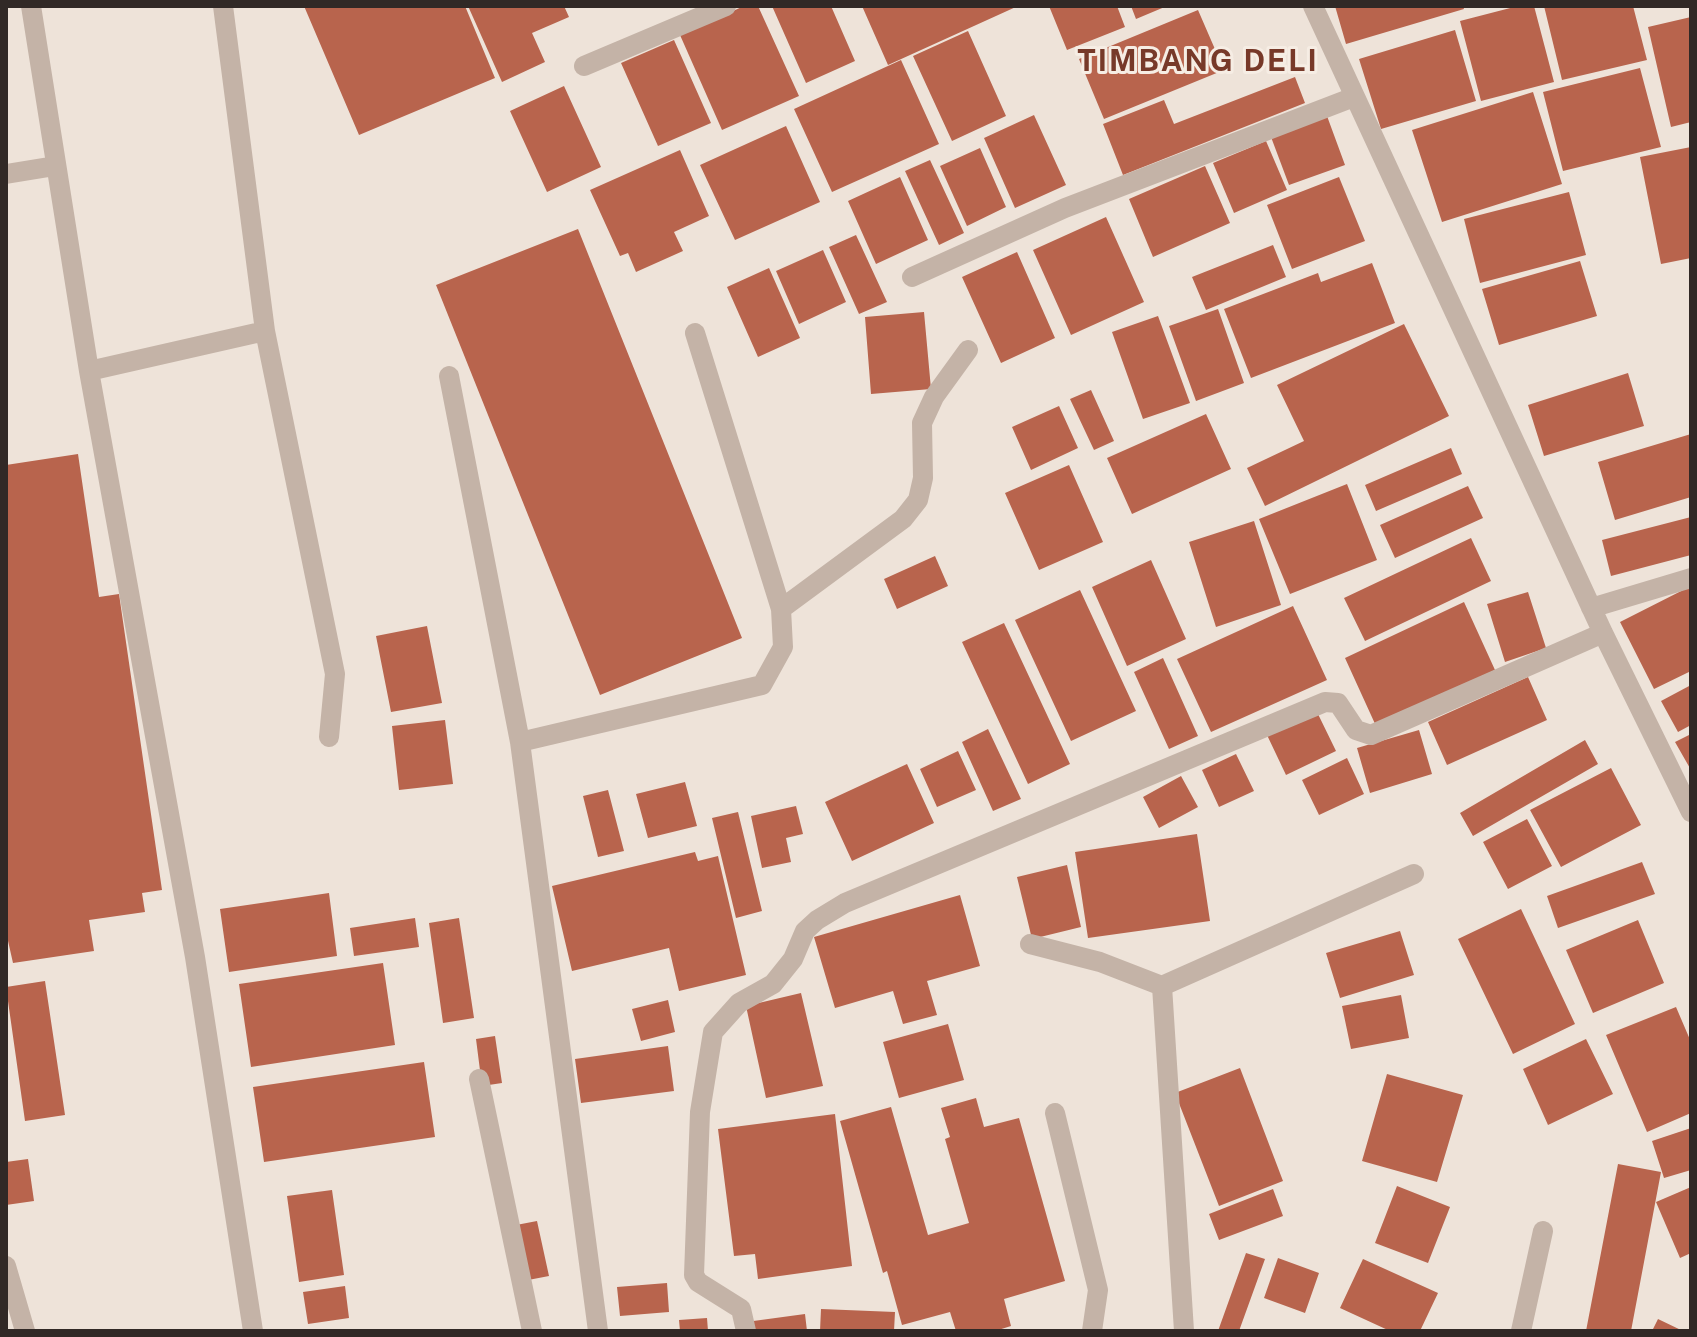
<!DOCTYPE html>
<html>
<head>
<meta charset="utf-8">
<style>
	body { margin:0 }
	#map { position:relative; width:1697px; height:1337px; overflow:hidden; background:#eee3d9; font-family:"Public Sans",sans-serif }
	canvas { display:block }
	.frame { position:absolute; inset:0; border:8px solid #312926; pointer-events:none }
</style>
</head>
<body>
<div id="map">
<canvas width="1697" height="1337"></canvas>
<div class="frame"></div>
</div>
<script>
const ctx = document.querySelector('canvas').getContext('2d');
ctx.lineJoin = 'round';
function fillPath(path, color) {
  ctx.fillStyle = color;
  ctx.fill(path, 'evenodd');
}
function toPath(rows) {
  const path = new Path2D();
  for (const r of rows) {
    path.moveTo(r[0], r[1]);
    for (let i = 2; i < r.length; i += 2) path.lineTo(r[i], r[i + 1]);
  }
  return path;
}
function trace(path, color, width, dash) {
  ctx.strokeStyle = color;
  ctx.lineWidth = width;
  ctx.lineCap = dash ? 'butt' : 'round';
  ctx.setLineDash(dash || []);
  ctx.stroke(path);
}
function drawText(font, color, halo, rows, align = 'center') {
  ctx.font = font + ' "Public Sans",sans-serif';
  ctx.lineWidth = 6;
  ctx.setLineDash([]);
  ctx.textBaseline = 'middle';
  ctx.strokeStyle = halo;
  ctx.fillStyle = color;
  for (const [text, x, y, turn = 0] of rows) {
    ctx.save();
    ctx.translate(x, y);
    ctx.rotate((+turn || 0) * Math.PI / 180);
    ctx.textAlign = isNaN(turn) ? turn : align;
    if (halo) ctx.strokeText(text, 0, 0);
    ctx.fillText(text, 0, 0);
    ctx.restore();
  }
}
fillPath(toPath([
	[304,6,465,6,495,78,359,135],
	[468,6,564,6,569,17,532,33,545,62,502,82],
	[744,6,758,6,799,96,722,130,680,35],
	[772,6,831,6,855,61,806,83],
	[862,6,1018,6,888,65],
	[1049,6,1117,6,1125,27,1067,50],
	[1131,6,1167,6,1136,19],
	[1335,6,1463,6,1464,9,1346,44],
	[1518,6,1534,6,1554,82,1481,101,1460,21],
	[1544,6,1633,6,1647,60,1562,80],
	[1198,10,1224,70,1104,119,1079,59],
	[1691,17,1691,122,1671,127,1648,27],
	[1455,30,1476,101,1381,129,1359,59],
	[968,31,1006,116,952,141,913,56],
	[674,40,711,123,658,146,621,63],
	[901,60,939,144,832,192,794,109],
	[1640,68,1661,147,1563,171,1543,92],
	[1295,77,1305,103,1123,175,1103,124,1164,100,1174,124],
	[564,86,601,167,547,192,510,111],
	[1533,92,1562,184,1442,222,1412,130],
	[1034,115,1066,185,1015,208,984,138],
	[1327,116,1345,165,1289,185,1271,137],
	[786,126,820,202,735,240,700,165],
	[1266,141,1287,190,1234,213,1213,163],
	[1691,147,1691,258,1661,264,1640,157],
	[980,148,1006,207,967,226,940,166],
	[680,150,709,216,674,232,683,251,636,272,628,253,620,256,590,190],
	[930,160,964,233,939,245,905,171],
	[1205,166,1230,223,1153,257,1129,199],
	[900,177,928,240,876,264,848,201],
	[1339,177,1365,241,1292,269,1267,205],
	[1569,192,1586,255,1480,283,1464,219],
	[1106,217,1144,302,1071,335,1033,250],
	[578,229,742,638,600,695,436,285],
	[856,235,887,302,859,314,829,247],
	[1273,245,1286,277,1206,310,1192,277],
	[823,250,846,302,799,324,776,271],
	[1017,252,1055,338,1001,363,962,277],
	[1580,261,1597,316,1499,345,1482,289],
	[1372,263,1395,323,1251,378,1224,309,1318,273,1321,282],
	[769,268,800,338,758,357,727,287],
	[1218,309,1244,383,1196,401,1169,326],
	[924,312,931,389,871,394,865,317],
	[1158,316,1190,403,1143,419,1112,332],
	[1404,324,1449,416,1265,506,1247,468,1304,441,1277,385],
	[1628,373,1644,426,1544,456,1528,405],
	[1091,390,1114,441,1094,450,1070,399],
	[1059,406,1078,448,1031,470,1012,427],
	[1206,414,1231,469,1132,514,1107,458],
	[1691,434,1691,497,1615,520,1598,462],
	[1451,448,1462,474,1376,511,1365,485],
	[78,454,99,597,119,594,162,890,142,893,145,912,89,920,94,951,13,963,6,932,6,465],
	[1069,465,1103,542,1039,570,1005,493],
	[1347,484,1377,560,1290,594,1259,519],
	[1468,486,1483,518,1395,558,1380,525],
	[1691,517,1691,555,1611,576,1602,540],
	[1254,521,1281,605,1216,627,1189,542],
	[1471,538,1491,581,1365,641,1344,598],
	[935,556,948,586,897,609,884,579],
	[1151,560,1186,639,1127,666,1092,587],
	[1691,586,1691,671,1654,689,1620,622],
	[1080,590,1136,711,1071,741,1015,620],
	[1528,592,1546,648,1505,662,1487,604],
	[1464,602,1495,670,1376,726,1345,658],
	[1293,606,1327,680,1211,732,1177,659],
	[1004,623,1070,764,1028,784,962,642],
	[427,626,442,703,391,712,376,636],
	[1163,658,1198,736,1169,749,1134,672],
	[1528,677,1547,720,1447,765,1428,722],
	[1691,685,1691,725,1678,732,1661,701],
	[1317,712,1336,751,1286,775,1267,735],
	[445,720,453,784,399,790,392,726],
	[988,729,1021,799,993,811,962,742],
	[1419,730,1432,774,1370,793,1357,748],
	[1691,734,1691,770,1675,742],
	[1585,740,1598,764,1473,836,1460,813],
	[958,751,976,790,937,807,920,769],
	[1236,754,1254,791,1219,807,1202,770],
	[1347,758,1364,794,1319,815,1302,780],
	[907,764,934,823,852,861,825,802],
	[1611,768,1641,825,1561,867,1530,810],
	[1181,776,1198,807,1159,828,1143,797],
	[685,782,697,826,648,838,636,794],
	[608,790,624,851,598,857,583,796],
	[796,806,803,834,786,838,791,862,762,868,751,816],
	[738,812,762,911,736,918,712,818],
	[1527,819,1552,866,1508,889,1483,842],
	[1197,834,1210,921,1088,938,1075,852],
	[695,852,698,861,718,856,746,975,679,991,669,948,572,971,552,886],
	[1642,862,1655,894,1558,928,1547,896],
	[1067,865,1081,927,1032,939,1017,877],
	[329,893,337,956,229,972,220,909],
	[960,895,980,966,927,981,937,1015,903,1024,893,991,835,1008,814,937],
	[1521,909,1575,1024,1513,1054,1458,939],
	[415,918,419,947,354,956,350,928],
	[459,918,474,1018,443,1023,429,923],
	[1638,920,1664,983,1593,1013,1566,950],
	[1400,931,1414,975,1340,998,1326,953],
	[383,963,395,1045,251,1067,239,984],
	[45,981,65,1115,25,1121,6,987],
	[801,993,823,1086,766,1098,746,1006],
	[1401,995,1409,1038,1351,1049,1342,1006],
	[668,1000,675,1032,641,1041,632,1009],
	[1676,1007,1691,1042,1691,1113,1647,1132,1606,1035],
	[948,1024,964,1080,899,1098,883,1042],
	[495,1036,502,1083,482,1086,476,1039],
	[1586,1039,1613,1094,1548,1125,1523,1069],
	[668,1046,674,1091,581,1103,575,1059],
	[424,1062,435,1137,264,1162,253,1087],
	[1240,1068,1283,1181,1219,1206,1175,1093],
	[1387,1074,1463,1095,1437,1182,1362,1161],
	[976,1098,984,1127,1019,1118,1065,1281,1004,1299,1011,1326,995,1331,956,1331,950,1312,902,1325,887,1271,883,1273,840,1121,891,1107,928,1235,969,1223,945,1139,950,1137,941,1108],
	[835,1114,852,1266,758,1279,755,1254,734,1256,718,1129],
	[1691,1128,1691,1170,1664,1178,1652,1141],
	[28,1159,34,1201,6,1205,6,1162],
	[1618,1164,1661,1172,1631,1331,1586,1331],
	[1397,1186,1450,1207,1428,1263,1375,1243],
	[1691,1187,1691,1253,1680,1258,1656,1202],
	[1273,1189,1283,1216,1219,1240,1209,1214],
	[332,1190,344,1275,299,1282,287,1196],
	[537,1221,549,1276,523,1281,511,1226],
	[1246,1253,1265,1259,1239,1331,1218,1331],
	[1278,1258,1319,1273,1305,1313,1264,1298],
	[1363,1259,1438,1293,1420,1331,1390,1331,1340,1308],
	[667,1283,669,1312,620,1316,617,1287],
	[345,1286,349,1318,308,1324,303,1292],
	[821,1309,895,1312,894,1331,820,1331],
	[805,1314,807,1331,748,1331,746,1322],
	[707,1318,708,1331,680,1331,679,1320],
	[1658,1319,1683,1331,1652,1331]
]), '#b8644d');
trace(toPath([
	[31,6,89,371,195,957,253,1331],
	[1313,6,1603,633,1691,812],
	[584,66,726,6],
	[6,174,55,166],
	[912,277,1065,208,1354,97],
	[265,331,335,674,329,737],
	[89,371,265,331,223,6],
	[449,376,520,742],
	[1591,608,1691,578],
	[781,609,903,519,918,500,923,478,922,423,934,397,968,350],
	[1030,944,1100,962,1162,986,1414,874],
	[1162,986,1184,1331],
	[479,1079,532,1331],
	[1055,1113,1098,1290,1092,1331],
	[6,1266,25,1331],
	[598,1331,520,742,762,685,783,647,781,609,695,333],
	[746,1331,741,1309,698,1282,694,1275,700,1112,713,1032,739,1003,773,984,793,959,805,931,817,920,845,903,1325,702,1338,703,1356,730,1371,735,1603,633],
	[1521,1331,1543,1231]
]), '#c4b3a7', 20);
ctx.letterSpacing = '2px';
drawText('bold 30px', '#773929', '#f6ede4', [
	["TIMBANG DELI",1198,62]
]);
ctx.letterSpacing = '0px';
</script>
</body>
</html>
